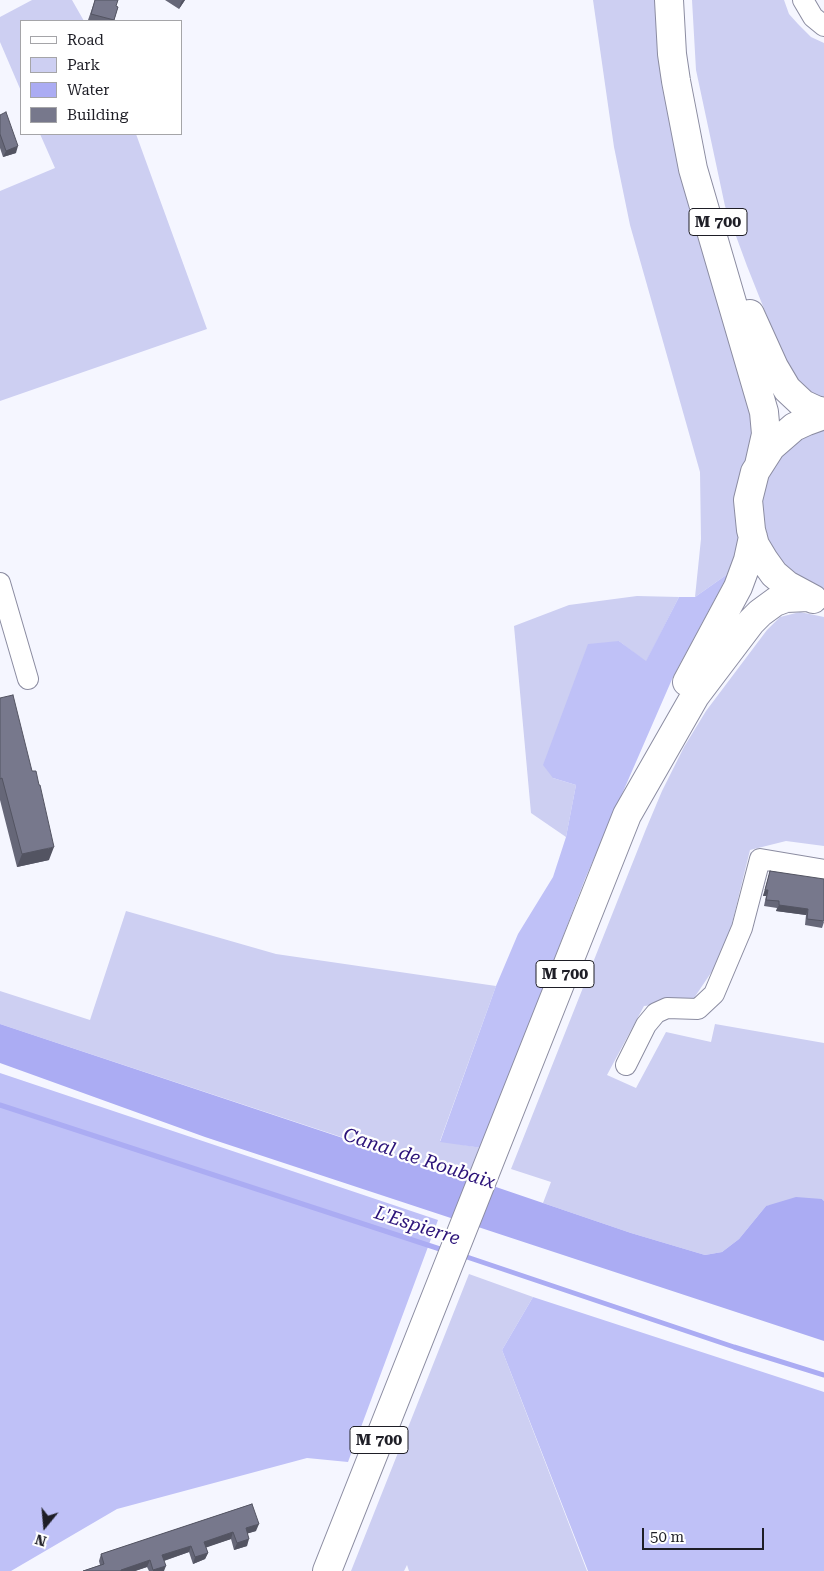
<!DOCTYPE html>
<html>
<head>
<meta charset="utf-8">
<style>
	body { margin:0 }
	#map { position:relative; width:824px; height:1571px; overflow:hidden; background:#f5f6ff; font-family:"Roboto Serif",serif }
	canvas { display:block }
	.legend { position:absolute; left:20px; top:20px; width:162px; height:115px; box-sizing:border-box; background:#fff; border:1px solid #a5a5a8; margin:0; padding:6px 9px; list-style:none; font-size:15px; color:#1e1e26 }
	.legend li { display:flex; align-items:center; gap:10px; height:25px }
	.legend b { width:25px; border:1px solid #a5a5a8 }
	.north { position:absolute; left:20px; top:1501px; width:50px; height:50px; -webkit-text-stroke:4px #fff; paint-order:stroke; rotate:197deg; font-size:14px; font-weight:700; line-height:20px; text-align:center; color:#1e1e26 }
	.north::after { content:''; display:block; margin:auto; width:18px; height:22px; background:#1e1e26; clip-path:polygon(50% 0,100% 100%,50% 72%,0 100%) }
	.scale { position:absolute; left:642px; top:1528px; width:122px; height:22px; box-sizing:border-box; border:2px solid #1e1e26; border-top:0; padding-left:6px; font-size:15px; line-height:18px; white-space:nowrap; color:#1e1e26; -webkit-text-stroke:4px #fff; paint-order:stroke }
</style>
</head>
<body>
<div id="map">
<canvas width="824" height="1571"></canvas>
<ul class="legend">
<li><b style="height:6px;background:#fff"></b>Road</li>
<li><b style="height:14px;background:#cdcff2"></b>Park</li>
<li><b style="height:14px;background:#abacf3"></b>Water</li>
<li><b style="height:14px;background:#77788c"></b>Building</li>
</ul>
<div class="north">N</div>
<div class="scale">50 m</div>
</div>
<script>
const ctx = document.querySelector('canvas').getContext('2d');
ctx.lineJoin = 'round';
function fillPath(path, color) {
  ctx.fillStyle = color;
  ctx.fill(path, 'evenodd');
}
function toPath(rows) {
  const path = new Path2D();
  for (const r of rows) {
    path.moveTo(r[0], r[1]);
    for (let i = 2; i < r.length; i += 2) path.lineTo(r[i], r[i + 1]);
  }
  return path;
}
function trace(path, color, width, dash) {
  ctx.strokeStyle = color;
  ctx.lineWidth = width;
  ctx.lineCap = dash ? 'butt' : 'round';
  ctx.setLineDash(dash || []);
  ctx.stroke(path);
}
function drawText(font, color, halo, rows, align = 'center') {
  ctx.font = font + ' "Roboto Serif",serif';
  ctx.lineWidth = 4.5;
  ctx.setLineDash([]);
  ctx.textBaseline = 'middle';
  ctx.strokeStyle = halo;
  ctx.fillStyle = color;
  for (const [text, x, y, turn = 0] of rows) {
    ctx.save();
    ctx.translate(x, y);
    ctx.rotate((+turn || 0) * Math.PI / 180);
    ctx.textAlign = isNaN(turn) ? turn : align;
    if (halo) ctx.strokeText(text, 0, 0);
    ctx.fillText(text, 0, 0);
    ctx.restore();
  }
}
fillPath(toPath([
	[32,0,72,0,84,21,21,21,21,91,0,42,0,17],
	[593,0,662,0,756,433,738,548,729,573,695,597,701,539,700,472,630,225,614,147],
	[692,0,784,0,789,14,798,24,811,37,824,43,824,397,818,397,807,391,788,369,747,266,725,206,696,70],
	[40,134,136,134,207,329,0,401,0,191,55,168],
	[824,427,824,592,802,583,771,553,759,506,766,476,787,447,818,428],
	[637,596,679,597,646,662,619,641,553,778,576,785,566,837,531,813,514,626,569,605],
	[800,612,824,617,824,846,786,841,750,850,725,952,692,1001,644,1006,607,1075,636,1088,666,1032,711,1042,715,1024,824,1043,824,1201,822,1199,766,1206,739,1239,722,1252,705,1255,631,1233,543,1203,551,1182,511,1169,646,829,662,791,684,747,706,711,767,630,780,617],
	[126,911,276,954,496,986,440,1141,482,1148,468,1179,0,1024,0,991,90,1020],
	[469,1274,533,1297,502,1350,587,1571,409,1571,407,1565,404,1571,351,1571]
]), '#cdcff2');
fillPath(toPath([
	[729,573,673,677,585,879,482,1148,440,1142,496,986,518,934,553,877,566,837,576,785,553,778,543,765,588,644,619,641,646,661,679,597,695,597],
	[0,1073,438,1220,348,1462,307,1458,117,1509,11,1571,0,1571],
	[533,1297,824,1392,824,1571,588,1571,502,1350]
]), '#bfc1f7');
fillPath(toPath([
	[0,1024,454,1175,496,1187,631,1233,705,1255,722,1252,739,1239,766,1206,796,1197,822,1199,824,1201,824,1341,205,1137,0,1063]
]), '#abacf3');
trace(toPath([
	[0,1105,446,1251],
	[461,1255,734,1347,824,1375]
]), '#abacf3', 5);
const minor = toPath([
	[803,0,813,17,824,26],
	[0,583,28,679],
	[626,1065,646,1025,656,1013,667,1008,698,1009,714,994,742,928,760,859,824,870]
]);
const highway = toPath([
	[669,0,672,54,676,81,693,169,764,412,766,434,759,465],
	[750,314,774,367,787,389,803,404,816,410,824,412],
	[813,599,787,585,774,574,764,560,755,545,751,530,748,500,755,472,771,447,794,427,807,421,824,415],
	[687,682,738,587,748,560,753,537],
	[327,1571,627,815,695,696,751,622,760,613,775,602,786,598,809,597]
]);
trace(minor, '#8b8ca1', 22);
trace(highway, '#8b8ca1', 30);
trace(minor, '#fff', 20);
trace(highway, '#fff', 28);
fillPath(toPath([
	[95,0,118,7,114,21,92,21,88,20],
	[165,0,185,0,179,9],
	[0,115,16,153,3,157,0,148],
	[0,698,49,860,17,867,0,800],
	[770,871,824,922,822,928,805,925,806,915,776,911,777,908,764,906,766,896,763,896],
	[252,1504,256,1531,248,1533,247,1546,234,1550,231,1539,206,1547,208,1553,205,1559,193,1564,189,1552,164,1561,164,1571,149,1571,147,1567,135,1571,83,1571,100,1565,99,1561,101,1554]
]), '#666778');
fillPath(toPath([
	[183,0,185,0,179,9,181,2],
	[18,146,16,153,3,157,6,151],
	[54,847,49,860,17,867,22,854],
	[765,890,768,890,766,896,763,896],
	[779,905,808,909,806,915,776,911],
	[259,1524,256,1531,243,1535,246,1528],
	[233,1532,231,1539,202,1549,204,1542],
	[249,1539,247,1546,234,1550,237,1543],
	[191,1546,189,1552,160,1562,162,1555],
	[208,1553,205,1559,193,1564,195,1557],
	[150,1560,147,1567,135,1571,120,1571,121,1570],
	[166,1566,164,1571,153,1571,153,1570]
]), '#535462');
const building = toPath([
	[95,0,118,0,116,6,118,7,114,20,91,14,95,0],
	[6,112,18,146,6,151,0,134,0,115,6,112],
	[13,695,32,771,36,771,39,785,40,785,54,847,22,854,2,778,0,779,0,698,13,695],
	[770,871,824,879,824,921,807,919,808,909,779,905,779,901,766,900,768,890,765,890,770,871],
	[252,1504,259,1524,246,1528,249,1539,237,1543,233,1532,204,1542,208,1553,195,1557,191,1546,162,1555,166,1566,153,1570,150,1560,121,1570,121,1571,83,1571,104,1564,101,1554,252,1504]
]);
fillPath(building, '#77788c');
trace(building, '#535462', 1);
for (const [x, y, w] of [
	[718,222,58],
	[565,974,58],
	[379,1440,58]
]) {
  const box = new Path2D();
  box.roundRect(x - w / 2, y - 13.5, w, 27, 4);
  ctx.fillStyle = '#fff';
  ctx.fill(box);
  trace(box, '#1e1e26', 1);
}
drawText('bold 16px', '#1e1e26', null, [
	["M 700",718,222],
	["M 700",565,974],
	["M 700",379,1440]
]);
drawText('italic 19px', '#2b1379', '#fff', [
	["Canal de Roubaix",419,1159,18],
	["L'Espierre",417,1226,18]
]);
</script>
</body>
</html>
